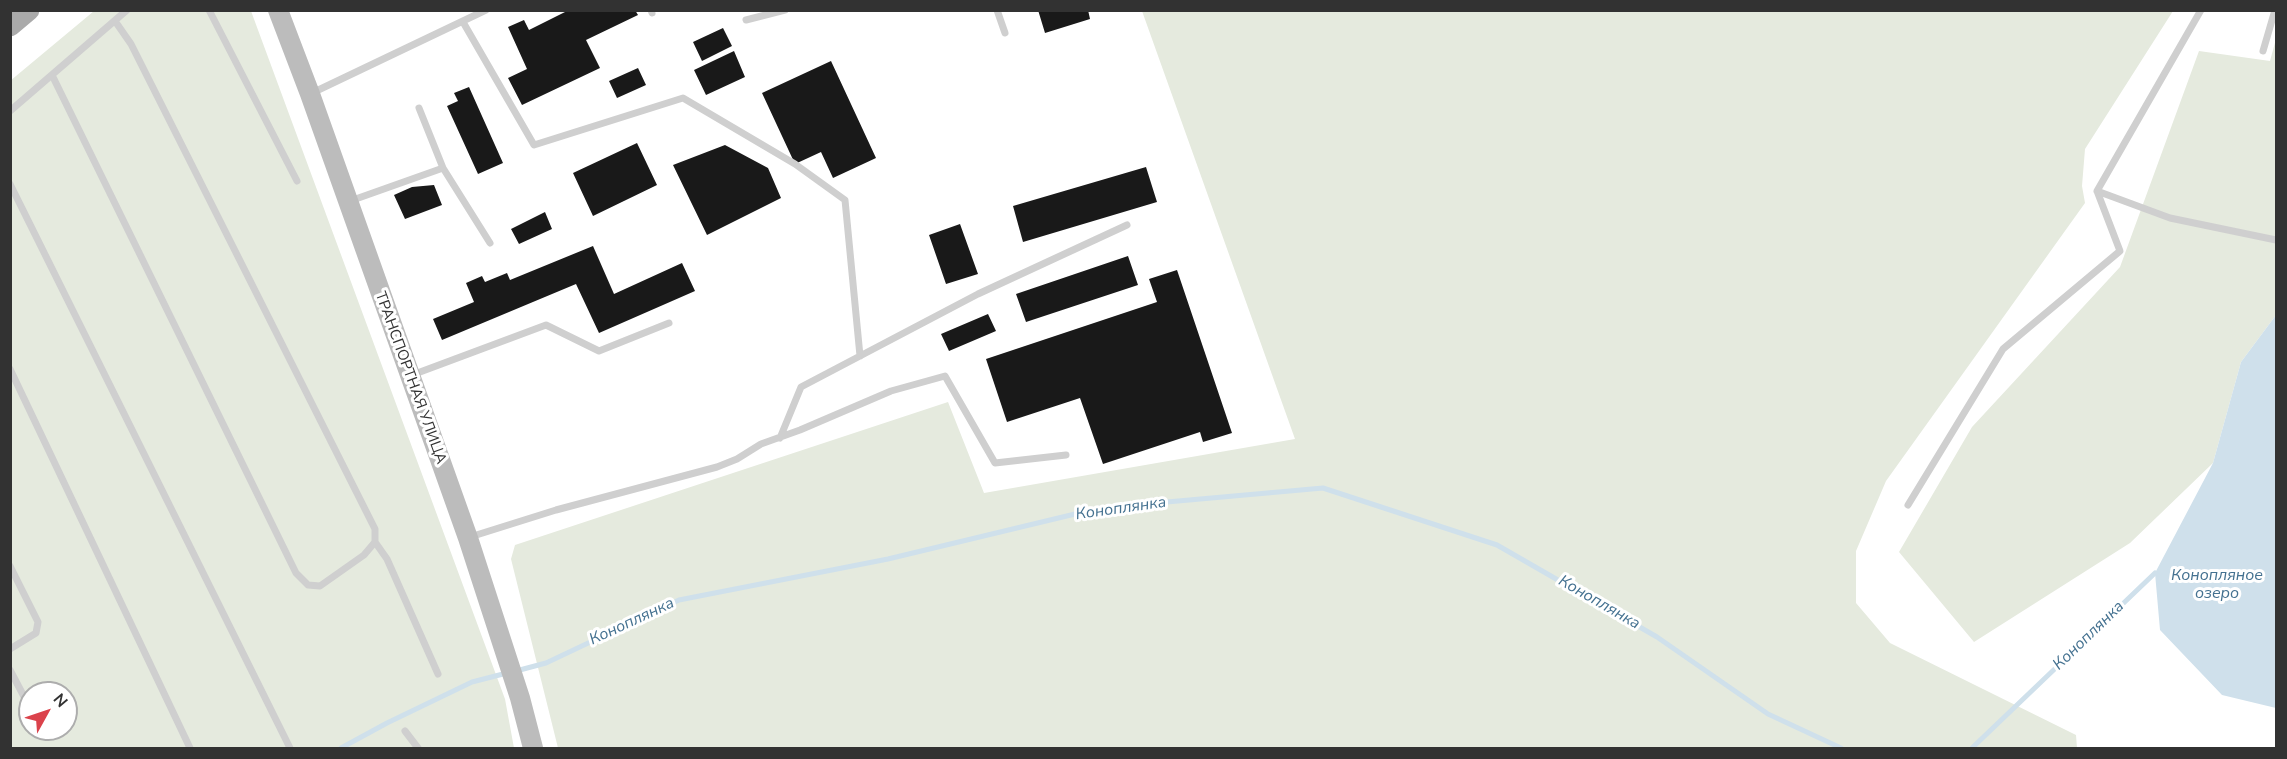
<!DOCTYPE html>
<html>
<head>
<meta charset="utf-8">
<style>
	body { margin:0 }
	#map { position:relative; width:2287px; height:759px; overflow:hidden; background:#fff; font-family:"Nunito Sans",sans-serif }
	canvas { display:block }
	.frame { position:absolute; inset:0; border:12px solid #323232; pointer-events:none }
	.north { position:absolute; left:18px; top:681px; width:60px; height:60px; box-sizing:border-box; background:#fff; border:2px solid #adadad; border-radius:50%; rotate:50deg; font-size:16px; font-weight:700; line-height:24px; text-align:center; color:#323232 }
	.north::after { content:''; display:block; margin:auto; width:21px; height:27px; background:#db424b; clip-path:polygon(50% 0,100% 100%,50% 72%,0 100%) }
</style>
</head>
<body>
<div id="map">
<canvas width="2287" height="759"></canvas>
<div class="frame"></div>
<div class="north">N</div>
</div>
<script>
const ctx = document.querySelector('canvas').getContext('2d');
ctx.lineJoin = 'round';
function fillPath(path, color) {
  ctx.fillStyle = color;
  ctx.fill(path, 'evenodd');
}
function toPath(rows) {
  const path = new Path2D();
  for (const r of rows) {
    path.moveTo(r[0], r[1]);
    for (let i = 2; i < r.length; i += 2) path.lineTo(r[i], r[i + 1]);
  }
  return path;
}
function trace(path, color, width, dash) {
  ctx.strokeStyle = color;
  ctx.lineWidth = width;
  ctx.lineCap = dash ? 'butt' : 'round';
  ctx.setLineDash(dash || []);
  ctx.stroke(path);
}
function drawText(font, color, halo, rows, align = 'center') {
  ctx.font = font + ' "Nunito Sans",sans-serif';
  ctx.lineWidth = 6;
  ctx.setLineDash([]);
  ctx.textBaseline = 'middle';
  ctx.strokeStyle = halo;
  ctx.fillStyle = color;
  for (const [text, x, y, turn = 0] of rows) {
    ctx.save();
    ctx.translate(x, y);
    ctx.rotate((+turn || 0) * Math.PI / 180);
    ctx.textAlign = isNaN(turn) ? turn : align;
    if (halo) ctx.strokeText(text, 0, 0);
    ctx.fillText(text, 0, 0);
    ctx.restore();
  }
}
fillPath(toPath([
	[94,11,251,11,505,699,514,748,11,748,10,81],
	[30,693,66,693,66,729,30,729],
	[1142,11,2173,11,2085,149,2082,186,2085,203,1886,481,1856,551,1856,603,1890,643,2076,735,2077,748,558,748,511,559,515,545,948,402,984,493,1295,439],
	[2276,39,2276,315,2241,362,2213,463,2130,543,1974,642,1899,552,1972,427,2120,267,2199,51,2270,61]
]), '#e5eade');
fillPath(toPath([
	[2276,315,2276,708,2222,695,2160,630,2155,573,2213,463,2241,362]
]), '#cfe0eb');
trace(toPath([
	[516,671,546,663,679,600,888,559,1100,508,1323,488,1497,545,1657,637,1768,714,1841,748],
	[341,748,387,723,472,682,507,673],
	[1972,748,2155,573]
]), '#cfe0eb', 5);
fillPath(toPath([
	[569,10,635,10,638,15,586,40,600,68,522,105,508,78,527,69,508,27,524,20,529,30],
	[1038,10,1088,10,1090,19,1045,33],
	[723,28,732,46,702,61,693,42],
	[734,51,745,77,706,95,694,70],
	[831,61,876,158,833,178,821,152,795,164,762,93],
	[638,68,646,85,617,98,609,81],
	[469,87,503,163,478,174,447,106,458,101,454,93],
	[637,143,657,185,593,216,573,173],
	[725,145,768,168,781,198,707,235,673,165],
	[1146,167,1157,202,1023,242,1013,206],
	[434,185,442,205,405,219,394,195,412,187],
	[545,212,552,229,519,244,511,229],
	[960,224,978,274,946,284,929,235],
	[593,246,614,294,682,263,695,291,599,333,576,284,442,340,433,319,474,302,466,283,482,276,485,282,507,273,510,280],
	[1128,256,1138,285,1026,322,1016,294],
	[1177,270,1232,433,1203,442,1200,432,1103,464,1080,398,1007,422,986,359,1157,302,1149,279],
	[988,314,996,331,949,351,941,334]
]), '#191919');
trace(toPath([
	[209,10,297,181],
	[651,10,652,13],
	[997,10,1005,33],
	[746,20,785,10],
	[463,22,534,145,683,98,795,164,845,200,860,356],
	[2263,51,2275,10],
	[52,75,296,573,308,585,320,586,364,555,375,542,375,529,131,44,115,21],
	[312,93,486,10],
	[10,111,127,10],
	[443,168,490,243],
	[10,184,290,748],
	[2097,191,2170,218,2276,240],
	[350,201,443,168,419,108],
	[10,369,190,748],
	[412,375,546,325,599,351,669,323],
	[780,438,801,387,978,294,1127,225],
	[1908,505,2003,349,2120,251,2097,191,2201,10],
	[470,537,556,510,717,467,737,459,761,444,800,430,891,391,945,376,995,463,1066,455],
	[375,542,387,559,438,674],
	[10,566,38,622,36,633,10,649],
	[10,670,30,708],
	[405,731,418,748]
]), '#cfcfcf', 7);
trace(toPath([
	[278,10,310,94,468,538,520,698,533,748]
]), '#bcbcbc', 20);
trace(toPath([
	[10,26,29,10]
]), '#aaa', 21);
drawText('15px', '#323232', '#fff', [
	["ТРАНСПОРТНАЯ УЛИЦА",410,378,70]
]);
drawText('italic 16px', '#447190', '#fff', [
	["Коноплянка",1121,509,-8],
	["Конопляное",2217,576],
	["озеро",2217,594],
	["Коноплянка",1599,603,30],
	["Коноплянка",632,622,-25],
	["Коноплянка",2089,636,-44]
]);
</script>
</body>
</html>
